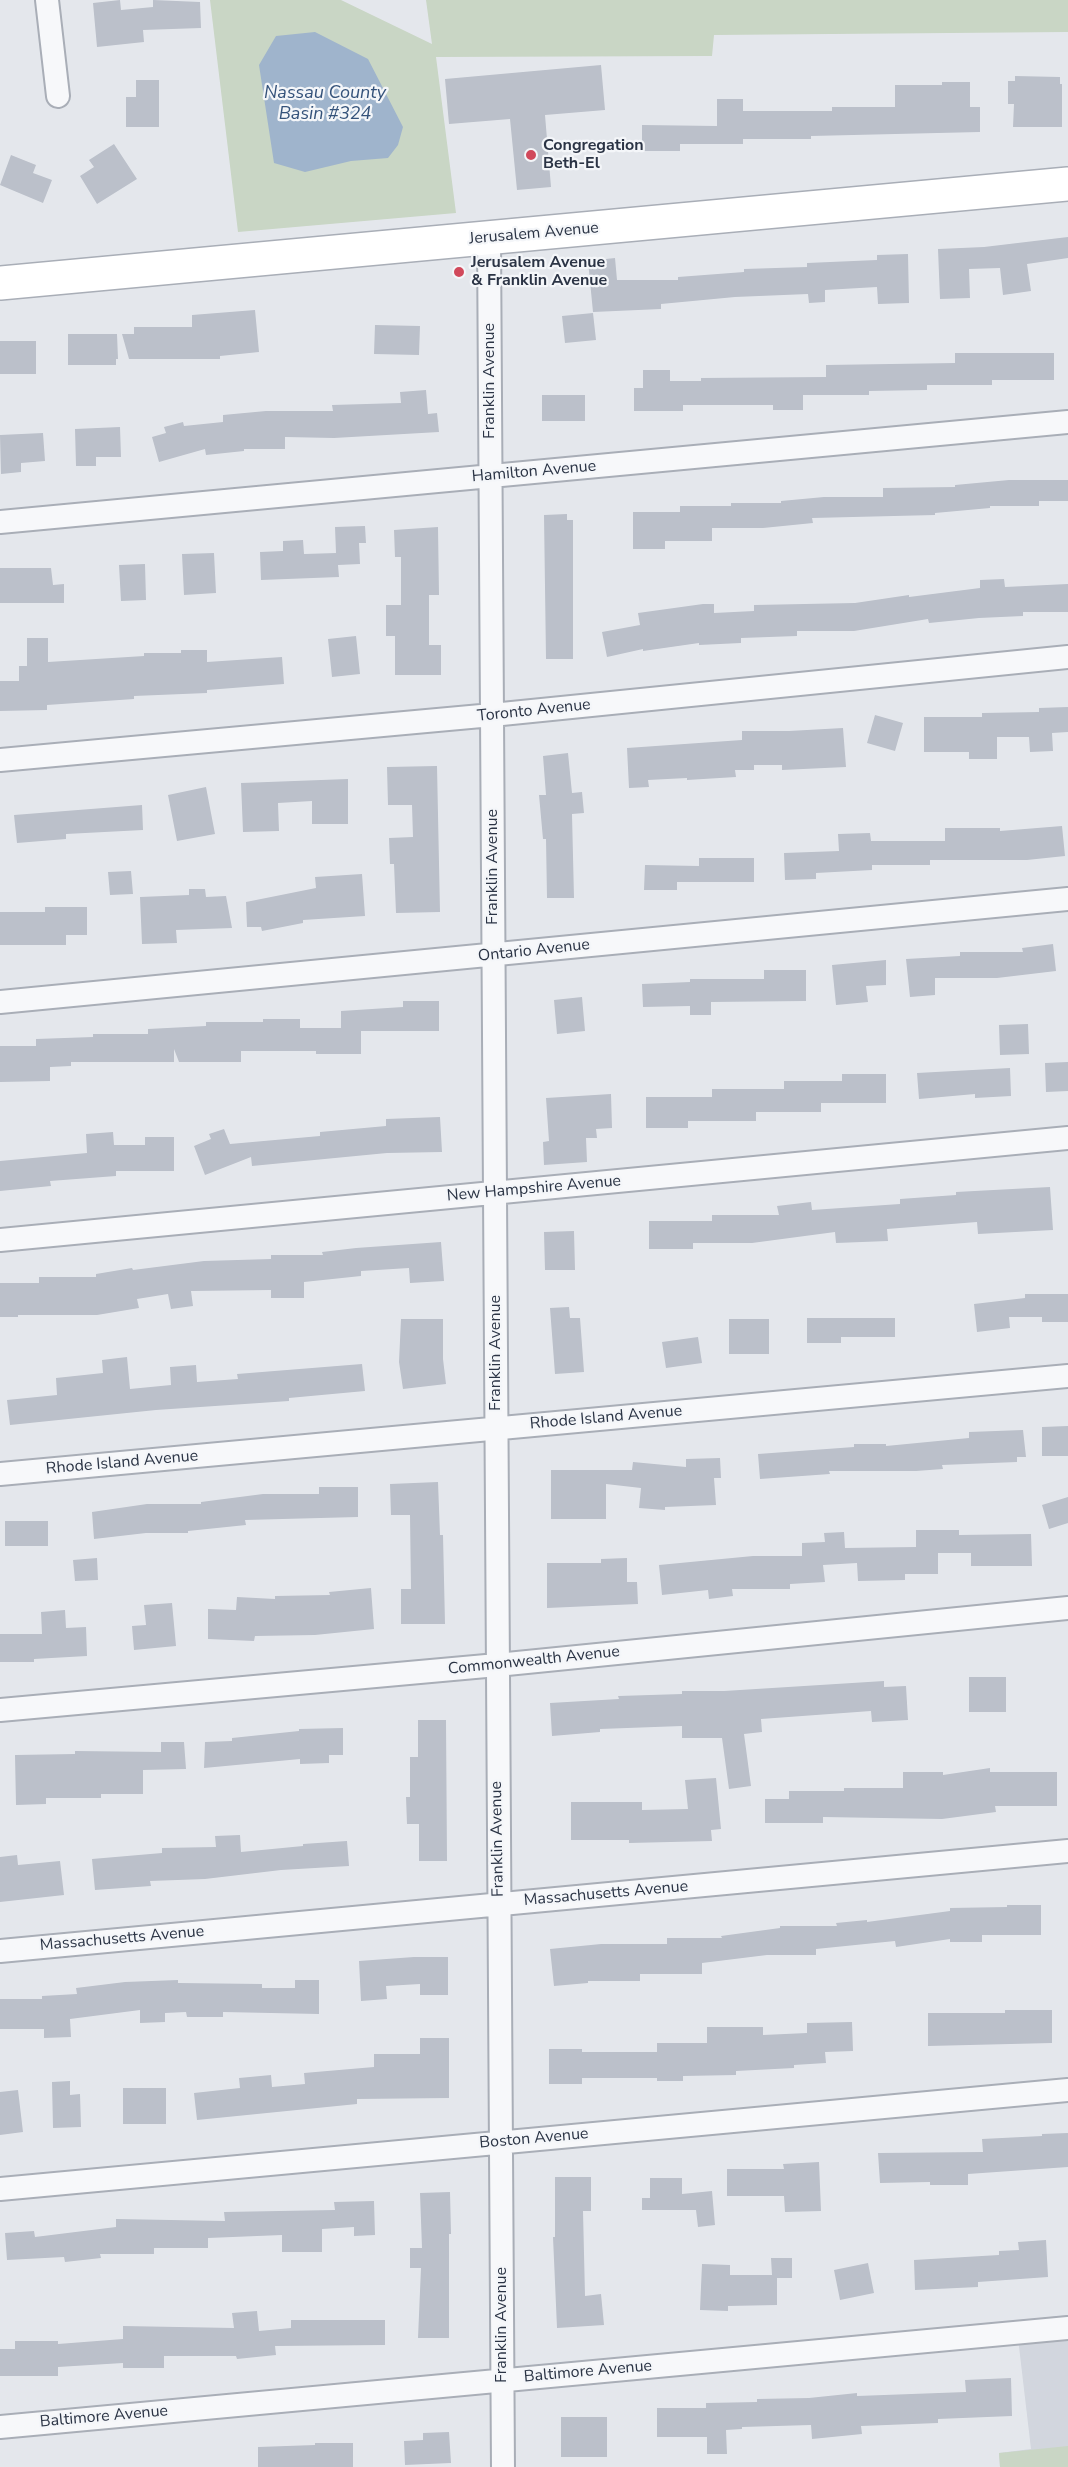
<!DOCTYPE html>
<html>
<head>
<meta charset="utf-8">
<style>
	body { margin:0 }
	canvas { display:block; background:#e4e7ec }
</style>
</head>
<body>
<canvas width="1068" height="2467"></canvas>
<script>
const ctx = document.querySelector('canvas').getContext('2d');
ctx.lineJoin = 'round';
function fillPath(path, color) {
  ctx.fillStyle = color;
  ctx.fill(path, 'evenodd');
}
function toPath(rows) {
  const path = new Path2D();
  for (const r of rows) {
    path.moveTo(r[0], r[1]);
    for (let i = 2; i < r.length; i += 2) path.lineTo(r[i], r[i + 1]);
  }
  return path;
}
function trace(path, color, width, dash) {
  ctx.strokeStyle = color;
  ctx.lineWidth = width;
  ctx.lineCap = dash ? 'butt' : 'round';
  ctx.setLineDash(dash || []);
  ctx.stroke(path);
}
function drawText(font, color, halo, rows, align = 'center') {
  ctx.font = font + ' "Nunito Sans",sans-serif';
  ctx.lineWidth = 4.5;
  ctx.setLineDash([]);
  ctx.textBaseline = 'middle';
  ctx.strokeStyle = halo;
  ctx.fillStyle = color;
  for (const [text, x, y, turn = 0] of rows) {
    ctx.save();
    ctx.translate(x, y);
    ctx.rotate((+turn || 0) * Math.PI / 180);
    ctx.textAlign = isNaN(turn) ? turn : align;
    if (halo) ctx.strokeText(text, 0, 0);
    ctx.fillText(text, 0, 0);
    ctx.restore();
  }
}
fillPath(toPath([
	[1068,2315,1068,2467,1000,2467,999,2453,1031,2449,1016,2321]
]), '#d2d6de');
fillPath(toPath([
	[210,0,341,0,432,44,426,0,1068,0,1068,32,714,35,712,56,436,57,456,213,238,232],
	[1068,2446,1068,2467,1000,2467,999,2453]
]), '#c9d6c5');
fillPath(toPath([
	[315,32,368,59,403,127,398,145,388,158,351,161,305,172,274,163,259,65,276,36]
]), '#9fb4cc');
fillPath(toPath([
	[120,0,121,10,153,7,153,0,200,2,201,28,143,30,144,42,97,47,93,3],
	[601,65,605,110,545,115,551,187,517,190,510,119,449,124,445,79],
	[1015,76,1060,77,1060,84,1062,84,1062,127,1013,127,1014,104,1008,104,1008,81,1015,81],
	[136,80,159,80,159,127,126,127,126,97,136,97],
	[942,82,970,82,970,107,980,107,980,132,811,136,811,139,743,139,743,144,680,144,680,151,642,151,642,125,717,126,717,99,743,99,743,111,832,111,832,107,895,107,895,85,942,85],
	[114,144,137,179,97,204,80,176,94,167,89,160],
	[11,155,36,165,33,173,52,180,43,203,0,185],
	[1068,237,1068,258,1027,264,1031,291,1003,295,1000,268,969,269,970,298,940,299,938,249,984,247],
	[908,254,909,303,878,304,877,287,825,290,825,302,809,303,808,294,735,297,661,304,661,309,593,312,588,261,615,258,617,280,678,280,678,277,744,272,744,269,807,267,807,263,877,260,877,255],
	[255,310,259,352,220,356,220,359,129,359,122,334,134,334,134,327,192,327,192,315],
	[593,313,596,340,565,343,562,316],
	[375,325,420,326,419,355,374,354],
	[68,334,117,334,118,359,116,359,116,365,68,365],
	[0,341,36,341,36,374,0,374],
	[955,353,1054,353,1054,380,992,380,992,385,927,385,927,390,869,391,869,395,803,395,803,410,773,410,773,405,683,405,683,411,634,411,634,388,643,388,643,370,670,370,670,381,701,381,701,378,826,377,826,365,955,363],
	[426,390,428,414,437,413,439,432,334,438,285,437,285,449,244,449,244,451,206,455,205,449,159,462,152,437,166,433,164,427,183,422,184,426,223,422,223,415,266,411,333,411,332,405,401,403,400,392],
	[542,395,585,395,585,421,542,421],
	[120,427,121,457,96,457,96,466,76,466,75,429],
	[43,433,45,461,21,463,21,472,1,474,0,435],
	[1009,480,1068,480,1068,501,1039,501,1039,506,990,506,990,508,935,513,935,515,812,518,813,523,763,528,712,528,712,541,665,541,665,549,633,549,633,512,680,512,680,506,731,506,731,503,781,503,781,501,824,497,883,497,883,488,955,487,955,485],
	[567,514,567,520,573,520,573,659,546,659,544,515],
	[365,526,366,543,359,543,360,564,338,565,339,577,261,580,260,552,283,551,283,541,303,540,304,554,336,553,335,527],
	[438,527,439,595,429,595,429,645,441,645,441,675,395,675,395,636,386,636,386,605,401,605,401,557,395,557,394,530],
	[214,553,216,593,184,595,182,554],
	[145,564,146,600,121,601,119,565],
	[0,568,51,568,53,585,64,584,64,603,0,603],
	[1004,579,1005,587,1068,584,1068,612,1023,612,1023,616,979,618,929,623,928,619,854,631,797,631,797,636,741,638,741,643,699,645,699,643,643,651,643,649,607,657,602,632,640,625,638,613,703,604,714,604,714,613,754,611,754,605,855,603,909,595,909,597,980,588,980,580],
	[356,636,360,674,332,677,328,639],
	[27,638,48,638,48,662,144,656,144,653,181,653,181,650,207,650,207,662,282,657,284,684,207,690,207,693,134,696,134,699,47,705,47,710,0,711,0,681,19,681,19,666,27,666],
	[1068,707,1068,732,1052,733,1053,751,1030,752,1029,737,997,737,997,759,969,759,969,752,924,752,924,717,982,717,982,713,1039,712,1039,708],
	[875,715,903,723,895,751,867,743],
	[843,728,846,767,782,770,782,765,754,765,754,770,735,770,736,777,687,780,687,778,648,780,649,787,629,788,627,748,742,740,742,731,789,731],
	[568,753,572,793,582,792,584,813,572,814,574,898,547,898,546,839,543,839,539,795,546,795,543,756],
	[437,766,440,912,396,913,394,864,390,864,389,838,413,837,412,805,388,805,387,767],
	[348,779,348,824,312,824,312,801,278,803,279,831,243,832,241,783],
	[206,787,215,834,177,841,168,795],
	[142,805,143,830,66,834,66,839,17,843,14,815],
	[1062,826,1065,856,1027,860,930,860,930,865,872,865,872,870,816,873,816,879,785,880,784,853,839,851,838,834,870,833,871,841,945,841,945,828,1000,828,1000,831],
	[699,858,754,858,754,882,677,882,677,890,644,890,645,865,699,866],
	[131,871,133,894,110,895,108,872],
	[362,874,365,916,303,920,303,923,262,931,261,927,247,927,246,902,316,888,315,877],
	[189,889,205,889,206,897,226,896,232,928,176,930,177,943,142,944,140,897,189,895],
	[45,907,87,907,87,935,66,935,66,945,0,945,0,912,45,912],
	[1053,944,1056,971,997,978,935,978,935,995,910,997,906,959,960,956,960,952,1023,952,1022,948],
	[886,960,886,985,866,986,868,1002,836,1005,832,965],
	[764,970,806,970,806,1001,711,1002,711,1015,690,1015,690,1006,643,1007,642,984,690,982,690,979,764,979],
	[582,997,585,1031,557,1034,554,1000],
	[403,1001,439,1001,439,1031,361,1031,361,1054,316,1054,316,1051,241,1051,241,1062,179,1062,174,1049,174,1062,71,1062,71,1066,50,1067,50,1081,0,1082,0,1046,36,1046,36,1039,93,1037,93,1034,148,1034,148,1029,206,1026,206,1022,263,1022,263,1019,300,1019,300,1028,341,1028,341,1011,403,1007],
	[1028,1024,1029,1054,1000,1055,999,1025],
	[1068,1062,1068,1091,1046,1092,1045,1063],
	[1010,1068,1011,1096,975,1098,975,1094,919,1099,917,1073],
	[842,1074,886,1074,886,1103,821,1103,821,1112,756,1112,756,1121,688,1121,688,1128,646,1128,646,1097,712,1097,712,1089,784,1089,784,1081,842,1081],
	[611,1094,612,1128,596,1129,597,1138,586,1138,587,1162,544,1165,543,1142,549,1141,546,1098],
	[440,1117,442,1152,387,1153,252,1166,251,1157,205,1175,194,1146,211,1139,209,1134,224,1129,230,1144,320,1136,320,1132,386,1126,386,1119],
	[113,1132,114,1145,145,1145,145,1137,174,1137,174,1171,116,1171,116,1176,50,1181,51,1186,0,1191,0,1161,87,1153,86,1134],
	[1050,1187,1053,1230,978,1234,977,1222,887,1229,888,1241,836,1243,835,1232,752,1243,693,1243,693,1249,649,1249,649,1221,712,1221,712,1215,779,1215,777,1206,811,1202,812,1210,900,1204,900,1199,956,1195,956,1192],
	[574,1231,575,1270,545,1270,544,1232],
	[441,1242,444,1281,410,1283,409,1268,361,1271,361,1276,304,1282,304,1298,271,1298,271,1290,191,1291,193,1306,171,1309,168,1294,137,1299,139,1308,97,1315,18,1315,18,1317,0,1317,0,1283,39,1283,39,1277,96,1277,96,1274,132,1268,133,1270,204,1261,271,1259,271,1255,323,1255,322,1252,356,1248],
	[1025,1294,1068,1294,1068,1322,1042,1322,1042,1317,1009,1317,1010,1328,977,1332,974,1304,1025,1298],
	[569,1307,570,1318,580,1318,584,1372,555,1374,550,1308],
	[807,1318,895,1318,895,1337,841,1337,841,1343,807,1343],
	[401,1319,443,1319,443,1359,446,1384,403,1389,399,1362],
	[729,1319,769,1319,769,1354,729,1354],
	[698,1337,702,1363,666,1368,662,1342],
	[127,1357,130,1389,171,1385,170,1367,196,1365,197,1382,238,1379,237,1374,362,1364,365,1391,289,1398,289,1401,156,1410,10,1425,7,1400,57,1395,56,1378,103,1373,102,1360],
	[1068,1426,1068,1456,1042,1456,1042,1427],
	[1023,1430,1026,1457,1017,1457,1017,1462,942,1465,943,1469,916,1471,829,1471,830,1474,760,1479,758,1454,854,1447,854,1444,886,1444,886,1446,969,1438,969,1432],
	[720,1458,721,1478,714,1478,716,1505,665,1507,665,1510,639,1508,641,1488,606,1484,606,1519,551,1519,551,1470,632,1470,633,1462,686,1467,686,1459],
	[438,1482,440,1535,443,1535,445,1624,401,1624,401,1589,411,1589,410,1515,391,1515,390,1484],
	[319,1487,358,1487,358,1517,245,1520,246,1525,188,1531,188,1533,146,1533,94,1539,92,1512,147,1504,201,1504,201,1502,263,1494,319,1494],
	[1068,1497,1068,1523,1049,1529,1042,1505],
	[5,1521,48,1521,48,1546,5,1546],
	[916,1530,959,1530,959,1535,1031,1534,1032,1566,971,1566,971,1553,938,1553,938,1574,905,1574,905,1580,858,1581,857,1563,823,1565,825,1582,790,1584,790,1589,732,1589,733,1596,709,1599,708,1590,662,1595,659,1565,753,1556,802,1556,802,1543,825,1542,824,1533,844,1532,845,1548,916,1547],
	[97,1558,98,1580,75,1581,73,1560],
	[627,1558,627,1582,637,1582,638,1604,547,1608,547,1563,601,1563,601,1559],
	[371,1588,374,1629,315,1635,255,1636,254,1641,208,1639,208,1609,236,1610,237,1597,275,1599,275,1596,330,1595,329,1592],
	[172,1603,176,1646,134,1650,132,1626,146,1625,144,1605],
	[65,1610,66,1628,86,1627,87,1656,34,1659,34,1662,0,1662,0,1634,42,1634,41,1612],
	[969,1677,1006,1677,1006,1712,969,1712],
	[884,1681,884,1687,906,1686,908,1720,872,1722,871,1711,761,1719,762,1732,744,1734,751,1786,729,1789,722,1738,682,1738,682,1726,600,1729,600,1732,552,1736,550,1703,619,1699,618,1696,682,1694,682,1691,724,1691],
	[418,1720,446,1720,447,1861,419,1861,419,1824,407,1824,406,1797,410,1797,410,1757,418,1757],
	[343,1728,343,1755,329,1755,329,1763,300,1764,300,1759,204,1768,205,1742,232,1741,232,1738,299,1731,299,1729],
	[161,1742,184,1742,186,1769,143,1770,143,1794,101,1794,101,1798,46,1798,46,1804,16,1805,15,1755,75,1754,75,1751,161,1752],
	[990,1768,990,1772,1057,1772,1057,1806,995,1806,996,1812,942,1819,823,1817,823,1823,765,1823,765,1799,789,1799,789,1791,844,1791,844,1788,903,1788,903,1772,943,1772,943,1775],
	[716,1778,721,1829,711,1830,712,1841,629,1843,629,1840,571,1840,571,1802,642,1802,642,1810,688,1809,685,1780],
	[240,1835,241,1852,303,1846,303,1844,347,1841,349,1866,281,1870,205,1879,150,1881,151,1886,95,1890,92,1859,162,1853,162,1848,216,1847,215,1836],
	[17,1855,18,1865,60,1861,64,1895,0,1902,0,1857],
	[1007,1905,1041,1905,1041,1935,982,1935,982,1942,950,1942,950,1939,896,1947,895,1941,816,1949,816,1955,767,1955,702,1963,702,1974,640,1974,640,1981,588,1981,588,1983,554,1986,550,1949,601,1944,667,1944,667,1938,722,1938,721,1936,780,1928,780,1926,837,1926,836,1923,867,1920,867,1922,950,1911,950,1908,1007,1907],
	[414,1957,448,1957,448,1995,420,1995,420,1984,386,1986,387,1999,361,2001,359,1961],
	[178,1980,178,1983,262,1984,262,1988,295,1988,295,1980,319,1980,319,2014,223,2012,223,2017,187,2017,186,2012,165,2013,165,2022,140,2023,140,2010,70,2019,71,2037,44,2038,44,2029,0,2029,0,1999,42,1999,42,1996,77,1994,76,1988,125,1982],
	[1005,2010,1052,2010,1052,2043,928,2046,928,2013,1005,2013],
	[852,2022,853,2051,825,2052,826,2063,794,2065,794,2068,736,2071,736,2075,683,2076,683,2081,657,2081,657,2078,582,2078,582,2084,549,2084,549,2049,582,2049,582,2052,657,2052,657,2043,707,2043,707,2027,763,2027,763,2035,807,2033,807,2023],
	[420,2038,449,2038,449,2098,357,2099,357,2104,197,2120,194,2093,240,2088,239,2078,271,2075,272,2087,305,2084,304,2073,374,2067,374,2054,420,2054],
	[70,2081,70,2095,80,2094,81,2127,53,2128,52,2082],
	[123,2088,166,2088,166,2124,123,2124],
	[18,2090,23,2132,0,2135,0,2092],
	[1068,2133,1068,2167,968,2174,968,2185,930,2185,930,2182,880,2183,878,2153,983,2152,982,2139,1042,2136,1042,2134],
	[819,2162,821,2211,785,2212,784,2196,727,2196,727,2169,784,2169,783,2164],
	[555,2177,591,2177,591,2211,583,2211,585,2296,601,2294,604,2325,557,2328,553,2237,555,2237],
	[650,2178,682,2178,682,2194,712,2191,715,2225,698,2227,696,2210,642,2210,642,2198,650,2198],
	[450,2192,451,2234,449,2234,449,2338,418,2338,421,2268,410,2268,410,2248,422,2248,420,2193],
	[374,2201,375,2235,354,2236,354,2227,322,2229,322,2252,282,2252,282,2235,208,2238,208,2248,154,2248,154,2254,100,2254,101,2258,65,2262,64,2257,7,2260,5,2233,34,2231,35,2237,116,2227,116,2219,225,2221,224,2212,335,2210,334,2202],
	[1046,2240,1048,2277,978,2282,978,2287,915,2290,914,2260,999,2255,999,2251,1019,2250,1018,2242],
	[771,2258,792,2258,792,2278,777,2278,777,2305,728,2306,728,2311,700,2310,702,2264,730,2265,730,2275,772,2275],
	[868,2263,874,2293,840,2300,834,2270],
	[257,2311,259,2331,291,2328,291,2320,385,2320,385,2345,275,2346,276,2355,237,2359,236,2356,164,2356,164,2368,123,2368,123,2363,58,2367,58,2376,0,2376,0,2349,15,2349,15,2341,58,2341,58,2344,123,2339,123,2326,234,2328,232,2313],
	[1011,2378,1012,2416,938,2419,938,2423,861,2426,862,2434,812,2439,811,2425,742,2427,742,2429,726,2430,727,2454,707,2454,707,2437,657,2437,657,2408,706,2408,706,2403,757,2402,757,2399,809,2398,857,2393,857,2396,966,2392,965,2380],
	[561,2417,607,2417,607,2457,561,2457],
	[449,2432,451,2463,405,2465,404,2441,423,2440,423,2433],
	[315,2443,353,2443,353,2467,258,2467,258,2447,315,2445]
]), '#bbc0ca');
const street = toPath([
	[47,0,58,96],
	[489,238,503,2467],
	[0,522,1068,422],
	[0,760,492,715,1068,657],
	[0,1002,1068,899],
	[0,1240,1068,1138],
	[0,1474,1068,1376],
	[0,1710,497,1665,1068,1608],
	[0,1951,1068,1851],
	[0,2189,1068,2090],
	[0,2427,1068,2328]
]);
const secondary = toPath([
	[0,283,1068,184]
]);
trace(street, '#a9aeb7', 26);
trace(secondary, '#a9aeb7', 36);
trace(street, '#f7f8fa', 22);
trace(secondary, '#fff', 33);
for (const [x, y, r, color] of [
	[531,155,6,"#d1495b"],
	[459,272,6,"#d1495b"]
]) {
  const dot = new Path2D();
  dot.arc(x, y, r, 0, 2 * Math.PI);
  ctx.fillStyle = color;
  ctx.fill(dot);
  trace(dot, '#f4f6f9', 2);
}
drawText('bold 16px', '#2b3445', '#f4f6f9', [
	["Congregation",543,146],
	["Beth-El",543,164],
	["Jerusalem Avenue",471,263],
	["& Franklin Avenue",471,281]
], 'left');
drawText('16px', '#2b3445', '#f4f6f9', [
	["Jerusalem Avenue",534,234,-5],
	["Franklin Avenue",490,381,-90],
	["Hamilton Avenue",534,472,-5],
	["Toronto Avenue",534,711,-6],
	["Franklin Avenue",493,867,-90],
	["Ontario Avenue",534,951,-6],
	["New Hampshire Avenue",534,1189,-5],
	["Franklin Avenue",496,1353,-90],
	["Rhode Island Avenue",606,1418,-5],
	["Rhode Island Avenue",122,1463,-5],
	["Commonwealth Avenue",534,1661,-6],
	["Franklin Avenue",498,1839,-91],
	["Massachusetts Avenue",606,1894,-5],
	["Massachusetts Avenue",122,1939,-5],
	["Boston Avenue",534,2139,-5],
	["Franklin Avenue",502,2325,-90],
	["Baltimore Avenue",588,2372,-5],
	["Baltimore Avenue",104,2417,-5]
]);
drawText('italic 18px', '#34527a', '#f4f6f9', [
	["Nassau County",325,94],
	["Basin #324",325,115]
]);
</script>
</body>
</html>
